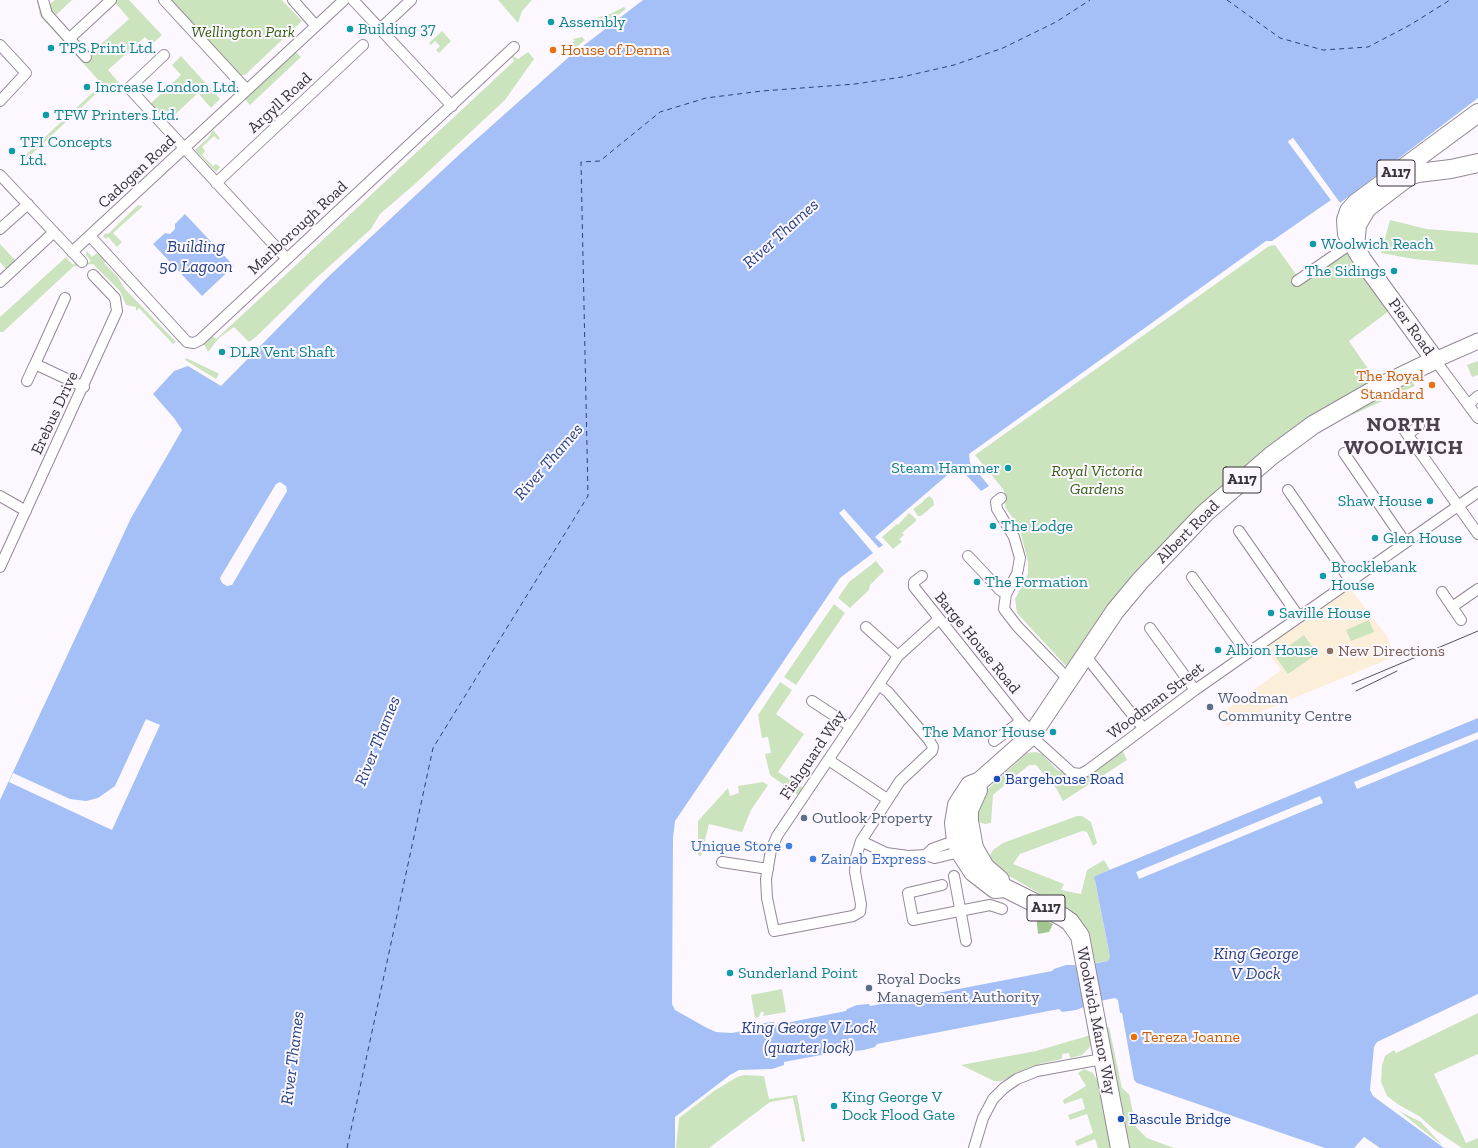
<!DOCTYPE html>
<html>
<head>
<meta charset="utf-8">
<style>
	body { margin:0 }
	canvas { display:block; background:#fdf8ff }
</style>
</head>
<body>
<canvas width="1478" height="1148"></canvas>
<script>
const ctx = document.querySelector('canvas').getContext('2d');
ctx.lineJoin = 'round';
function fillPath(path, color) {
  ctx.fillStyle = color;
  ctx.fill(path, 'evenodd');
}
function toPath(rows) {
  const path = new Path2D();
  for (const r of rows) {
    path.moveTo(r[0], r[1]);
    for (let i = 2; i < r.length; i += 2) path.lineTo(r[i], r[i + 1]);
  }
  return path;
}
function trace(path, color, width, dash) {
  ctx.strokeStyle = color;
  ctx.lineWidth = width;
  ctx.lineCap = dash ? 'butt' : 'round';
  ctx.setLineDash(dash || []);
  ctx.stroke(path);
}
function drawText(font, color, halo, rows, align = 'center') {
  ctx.font = font + ' "Zilla Slab",serif';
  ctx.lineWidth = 4;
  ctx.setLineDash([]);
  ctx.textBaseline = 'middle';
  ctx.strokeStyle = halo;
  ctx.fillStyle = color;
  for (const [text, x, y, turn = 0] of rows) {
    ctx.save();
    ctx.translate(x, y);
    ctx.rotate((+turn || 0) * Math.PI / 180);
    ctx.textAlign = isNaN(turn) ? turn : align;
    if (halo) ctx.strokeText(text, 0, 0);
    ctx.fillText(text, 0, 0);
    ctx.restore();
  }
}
fillPath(toPath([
	[1348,586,1386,635,1396,656,1226,726,1220,714,1281,670,1263,645]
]), '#fbefda');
fillPath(toPath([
	[37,0,39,0,82,50,86,47,91,53,129,19,113,0,129,0,162,35,152,44,145,37,108,70,120,84,115,88,112,85,102,94,99,91,21,164,19,161,102,84,40,16],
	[55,0,72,0,56,15,50,8,50,4],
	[171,0,282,0,302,21,245,75,241,75],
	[498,0,532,0,522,11,518,23],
	[624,7,626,9,598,30,591,19,610,14],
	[442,31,451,41,439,53,436,50,440,46,435,41,431,45,429,43],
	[582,37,585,40,573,50,568,47,564,52,553,62,562,53,567,44,569,45,575,41,573,39],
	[296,52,301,57,250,105,245,99],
	[528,52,534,59,505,100,416,183,380,214,371,229,313,281,256,337,249,342,234,327,219,338,208,352,204,344,212,335,216,339,281,279,514,61,511,55,518,59],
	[181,56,220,99,211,108,198,93,166,123,149,105,181,75,172,65],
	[213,130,220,138,218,140,214,136,202,147,205,151,202,155,213,166,216,164,220,167,216,172,195,150,208,138],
	[138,205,143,206,113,233,122,242,117,247,108,237,106,239,103,236,106,233,108,234],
	[1390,220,1427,229,1478,233,1478,265,1414,259,1381,253],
	[0,244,16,261,7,270,0,262],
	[1275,245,1301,281,1346,250,1389,311,1349,341,1375,379,1266,449,1192,514,1129,581,1066,666,1017,613,1015,599,1028,574,1028,562,1021,534,1014,520,1005,507,1006,497,1003,489,975,455,1269,246],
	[87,251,92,257,98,252,107,261,104,263,117,276,125,289,176,342,173,344,139,308,136,311,136,307,126,305,120,291,93,264,74,266,3,332,0,332,0,317,66,257,73,265,76,262,78,264,88,263,91,261,86,255],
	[186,358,218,373,219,374,216,379,185,360],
	[1478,361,1478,375,1472,377,1467,365],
	[1411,380,1415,386,1352,415,1350,412],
	[929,496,933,499,934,505,921,516,918,516,913,509,923,502,923,501],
	[909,513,916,519,916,521,902,533,904,535,899,539,902,542,893,549,882,537,897,524,898,525],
	[876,561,884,571,870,585,869,590,850,608,838,598,849,582],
	[834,604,845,613,796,685,784,677],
	[1369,620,1374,632,1351,641,1346,630],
	[1304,635,1317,654,1288,674,1275,656],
	[780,682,792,690,776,714,804,734,778,772,803,788,798,795,770,775,765,754,771,753,768,737,762,738,758,715],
	[1122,750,1127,760,1063,801,1056,788,1036,765,1029,765,993,795,991,823,985,824,979,822,977,816,978,806,989,788,1027,753,1036,752,1042,754,1056,769,1070,777,1076,779,1080,779],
	[763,782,768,785,751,810,742,832,709,824,701,856,698,855,698,821,728,788,730,796,739,793,738,786],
	[1077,816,1082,816,1091,822,1097,843,1093,846,1087,832,1082,831,1020,854,1013,864,1064,884,1061,890,1081,894,1087,870,1104,860,1110,870,1095,876,1095,880,1110,957,1108,961,1095,963,1093,954,1091,954,1068,910,1011,877,997,866,992,861,990,855,993,850,1003,843],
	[782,989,786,1012,763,1016,764,1012,761,1012,759,1017,755,1018,751,995],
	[1478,1013,1478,1054,1434,1074,1466,1143,1478,1138,1478,1148,1462,1148,1435,1130,1419,1116,1399,1105,1387,1096,1381,1082,1382,1065,1385,1056,1394,1050,1396,1053],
	[1109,1027,1122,1088,1129,1094,1136,1127,1147,1138,1174,1148,1130,1148,1109,1056,1105,1028],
	[1091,1035,1090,1047,1082,1055,1070,1058,1069,1053,1062,1054,1062,1059,1039,1064,1002,1081,994,1081,961,1065,1036,1051],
	[1084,1069,1093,1073,1098,1082,1111,1148,1098,1148,1095,1139,1077,1146,1075,1141,1093,1133,1087,1114,1070,1120,1068,1115,1085,1109,1082,1098,1064,1104,1063,1100,1086,1086,1078,1073],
	[744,1075,764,1076,769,1099,797,1095,805,1141,802,1142,793,1098,770,1102,709,1148,676,1148,679,1118,714,1091,737,1077],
	[1399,1111,1421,1122,1443,1146]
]), '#cbe4bd');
fillPath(toPath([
	[1024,909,1053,924,1049,932,1038,934,1036,915]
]), '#a3c690');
fillPath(toPath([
	[643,0,1478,0,1478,98,1340,203,1293,138,1288,142,1331,200,1272,241,1266,241,969,454,970,463,989,486,981,491,958,466,875,537,883,545,879,548,844,509,839,513,873,553,840,578,675,821,673,838,672,1004,675,1010,707,1028,716,1032,732,1033,752,1029,753,1027,764,1023,774,1022,776,1025,846,1011,847,1009,857,1005,869,1004,870,1006,1052,971,1054,969,1066,965,1075,965,1076,967,1108,961,1110,957,1095,880,1094,879,1095,876,1478,718,1478,994,1377,1042,1374,1047,1370,1090,1373,1096,1444,1148,1380,1148,1364,1137,1354,1148,1325,1148,1137,1083,1134,1080,1122,1013,1120,1013,1118,1000,1115,998,1084,1004,1084,1007,1076,1010,1062,1012,1059,1009,877,1044,875,1047,864,1050,855,1051,853,1049,784,1062,784,1065,772,1069,739,1070,730,1075,675,1117,675,1148,0,1148,0,800,131,518,182,430,174,418,153,394,174,371,188,366,221,386,329,276,461,153,570,56],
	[185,214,234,266,202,296,153,244,165,233,170,234,175,229,175,224]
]), '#a5c0f6');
fillPath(toPath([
	[1293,138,1340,203,1337,202,1292,141,1291,142,1333,201,1331,200,1288,141],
	[280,482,286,486,287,491,232,585,227,586,222,583,220,578,276,484],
	[146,719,160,725,112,830,9,782,13,773,70,799,86,801,98,798,115,786],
	[1478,732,1478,739,1357,789,1354,782],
	[1320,796,1323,803,1139,879,1136,872]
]), '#fdf8ff');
trace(toPath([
	[1227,0,1280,38,1323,50,1368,47,1410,25,1450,0],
	[347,1148,433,748,588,496,581,162,600,161,660,112,706,98,762,91,855,84,902,77,954,65,1003,48,1056,22,1090,0]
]), '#264282', 1, [5, 4]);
const street = toPath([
	[43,0,47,14,86,57],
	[164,0,247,90],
	[293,0,316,26],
	[353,0,452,106],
	[380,29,411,0],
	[69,39,111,0],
	[0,45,26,73,0,101],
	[164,55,129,88,287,259],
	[0,175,82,262],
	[216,183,363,45],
	[0,229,28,204],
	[90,236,187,342,194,343,200,340,514,47],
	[72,252,344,0],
	[1297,281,1352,243],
	[0,282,54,232],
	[65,298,35,364,84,387],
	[1435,360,1478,418],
	[27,381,35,364],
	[1469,404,1478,396],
	[1400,424,1478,534],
	[1408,434,1419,426],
	[1344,453,1405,542],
	[1288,490,1350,580],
	[0,496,26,511],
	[1001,498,996,502,997,509,1014,537,1020,558,1017,574,1006,594,1004,609,1017,626,1068,679],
	[1239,531,1299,617],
	[968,556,1000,590,1006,594],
	[0,567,117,311,115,298,93,275],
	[922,576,914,582,914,587,1021,721,1033,733],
	[1192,577,1247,653],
	[1442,592,1461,620],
	[1452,607,1478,589],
	[866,627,898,656],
	[1150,628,1195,690],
	[1084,654,1143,728],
	[879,685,888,692,929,740,933,747,932,751,900,781,861,841,856,857,855,872,861,904,860,912,853,916,774,931,767,898,766,879,771,850,777,836,898,656,939,619],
	[812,701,850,726],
	[1031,736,1072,773,1081,774,1088,770,1195,690,1478,492],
	[994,741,1021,721],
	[830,758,833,763,887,799],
	[861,841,886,853,908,856,926,855,935,858,964,851],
	[926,855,932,849,960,839],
	[722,862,768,869],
	[954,876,966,941],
	[942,885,908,893,913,920,990,905,1002,909],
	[974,1148,983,1118,993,1099,1004,1088,1017,1079,1037,1071,1102,1059]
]);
const primary = toPath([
	[1435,360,1478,341]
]);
const highway = toPath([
	[1355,247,1357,225,1367,208,1409,176,1418,173,1451,169,1478,163],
	[978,790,969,810,969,821,974,848,985,867,1000,880],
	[1120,1148,1080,936,1070,922,1063,917,1005,888,995,889,973,872,960,852,956,841,954,823,957,805,970,785,980,781,1031,736,1115,611,1140,581,1205,513,1271,456,1313,425,1383,385,1435,360,1363,261,1347,234,1346,220,1349,211,1356,203,1478,113]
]);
trace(street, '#948897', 12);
trace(primary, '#948897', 17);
trace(highway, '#948897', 20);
trace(street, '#fff', 10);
trace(primary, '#fff', 15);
trace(highway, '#fff', 18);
trace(toPath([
	[1352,684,1478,631],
	[1356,691,1397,671]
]), '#555056', 1);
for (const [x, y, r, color] of [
	[551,22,4,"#0f9aa8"],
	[350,29,4,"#0f9aa8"],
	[51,48,4,"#0f9aa8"],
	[553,50,4,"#e8710a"],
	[87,87,4,"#0f9aa8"],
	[46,115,4,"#0f9aa8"],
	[12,151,4,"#0f9aa8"],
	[1313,244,4,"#0f9aa8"],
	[1394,271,4,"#0f9aa8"],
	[222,352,4,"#0f9aa8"],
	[1432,385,4,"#e8710a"],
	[1008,468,4,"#0f9aa8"],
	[1430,501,4,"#0f9aa8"],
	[993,526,4,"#0f9aa8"],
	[1375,538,4,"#0f9aa8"],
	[1323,576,4,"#0f9aa8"],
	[977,582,4,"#0f9aa8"],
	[1271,613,4,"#0f9aa8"],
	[1218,650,4,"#0f9aa8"],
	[1330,651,4,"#8d6e63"],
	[1210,707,4,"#5c6f8a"],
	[1053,732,4,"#0f9aa8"],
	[997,779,4,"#1a4fb4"],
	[804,818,4,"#5c6f8a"],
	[789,846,4,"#3f7fe0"],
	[813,859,4,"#3f7fe0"],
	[730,973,4,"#0f9aa8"],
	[869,988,4,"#5c6f8a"],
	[1134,1037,4,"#e8710a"],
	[834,1106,4,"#0f9aa8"],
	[1121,1119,4,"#1a4fb4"]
]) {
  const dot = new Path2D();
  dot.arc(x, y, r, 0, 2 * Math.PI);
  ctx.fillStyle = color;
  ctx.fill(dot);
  trace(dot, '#fdf8ff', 1.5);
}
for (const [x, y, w] of [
	[1396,173,38],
	[1242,480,38],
	[1046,908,38]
]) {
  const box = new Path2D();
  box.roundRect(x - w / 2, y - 13, w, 26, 3);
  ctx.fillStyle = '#fdf8ff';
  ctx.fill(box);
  trace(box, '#373238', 1);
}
drawText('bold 15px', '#373238', null, [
	["A117",1396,173],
	["A117",1242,480],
	["A117",1046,908]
]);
drawText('16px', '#0d838f', '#fdf8ff', [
	["Assembly",559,22],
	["Building 37",358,29],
	["TPS Print Ltd.",59,48],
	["Increase London Ltd.",95,87],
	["TFW Printers Ltd.",54,115],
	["TFI Concepts",20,142],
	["Ltd.",20,160],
	["Woolwich Reach",1321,244],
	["The Sidings",1386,271,"right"],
	["DLR Vent Shaft",230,352],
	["Steam Hammer",1000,468,"right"],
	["Shaw House",1422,501,"right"],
	["The Lodge",1001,526],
	["Glen House",1383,538],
	["Brocklebank",1331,567],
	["House",1331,585],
	["The Formation",985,582],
	["Saville House",1279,613],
	["Albion House",1226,650],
	["The Manor House",1045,732,"right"],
	["Sunderland Point",738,973],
	["King George V",842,1097],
	["Dock Flood Gate",842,1115]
], 'left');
drawText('italic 16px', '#345e13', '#fdf8ff', [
	["Wellington Park",243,32],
	["Royal Victoria",1097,471],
	["Gardens",1097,489]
]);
drawText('16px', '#c56008', '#fdf8ff', [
	["House of Denna",561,50],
	["The Royal",1424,376,"right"],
	["Standard",1424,394,"right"],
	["Tereza Joanne",1142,1037]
], 'left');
drawText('16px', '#373238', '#fdf8ff', [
	["Argyll Road",280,103,-43],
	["Cadogan Road",137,172,-43],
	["Marlborough Road",298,228,-43],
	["Pier Road",1411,327,54],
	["Erebus Drive",55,413,-65],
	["Albert Road",1188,532,-45],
	["Barge House Road",977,643,51],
	["Woodman Street",1156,701,-37],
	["Fishguard Way",813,755,-56],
	["Woolwich Manor Way",1096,1021,79]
]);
drawText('16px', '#785e54', '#fdf8ff', [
	["New Directions",1338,651]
], 'left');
drawText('16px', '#4e5e75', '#fdf8ff', [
	["Woodman",1218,698],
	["Community Centre",1218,716],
	["Outlook Property",812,818],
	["Royal Docks",877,979],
	["Management Authority",877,997]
], 'left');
drawText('16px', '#164399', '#fdf8ff', [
	["Bargehouse Road",1005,779],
	["Bascule Bridge",1129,1119]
], 'left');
drawText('16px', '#366cbe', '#fdf8ff', [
	["Unique Store",781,846],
	["Zainab Express",821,859,"left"]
], 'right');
drawText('italic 17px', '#264282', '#fdf8ff', [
	["River Thames",781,234,-42],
	["Building",196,247],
	["50 Lagoon",196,267],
	["River Thames",549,462,-49],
	["River Thames",378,741,-68],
	["King George",1256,954],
	["V Dock",1256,974],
	["King George V Lock",809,1028],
	["(quarter lock)",809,1048],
	["River Thames",293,1058,-83]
]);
ctx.letterSpacing = '1px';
drawText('bold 20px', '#4b414e', '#fdf8ff', [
	["NORTH",1404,425],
	["WOOLWICH",1404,448]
]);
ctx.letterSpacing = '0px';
</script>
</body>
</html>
